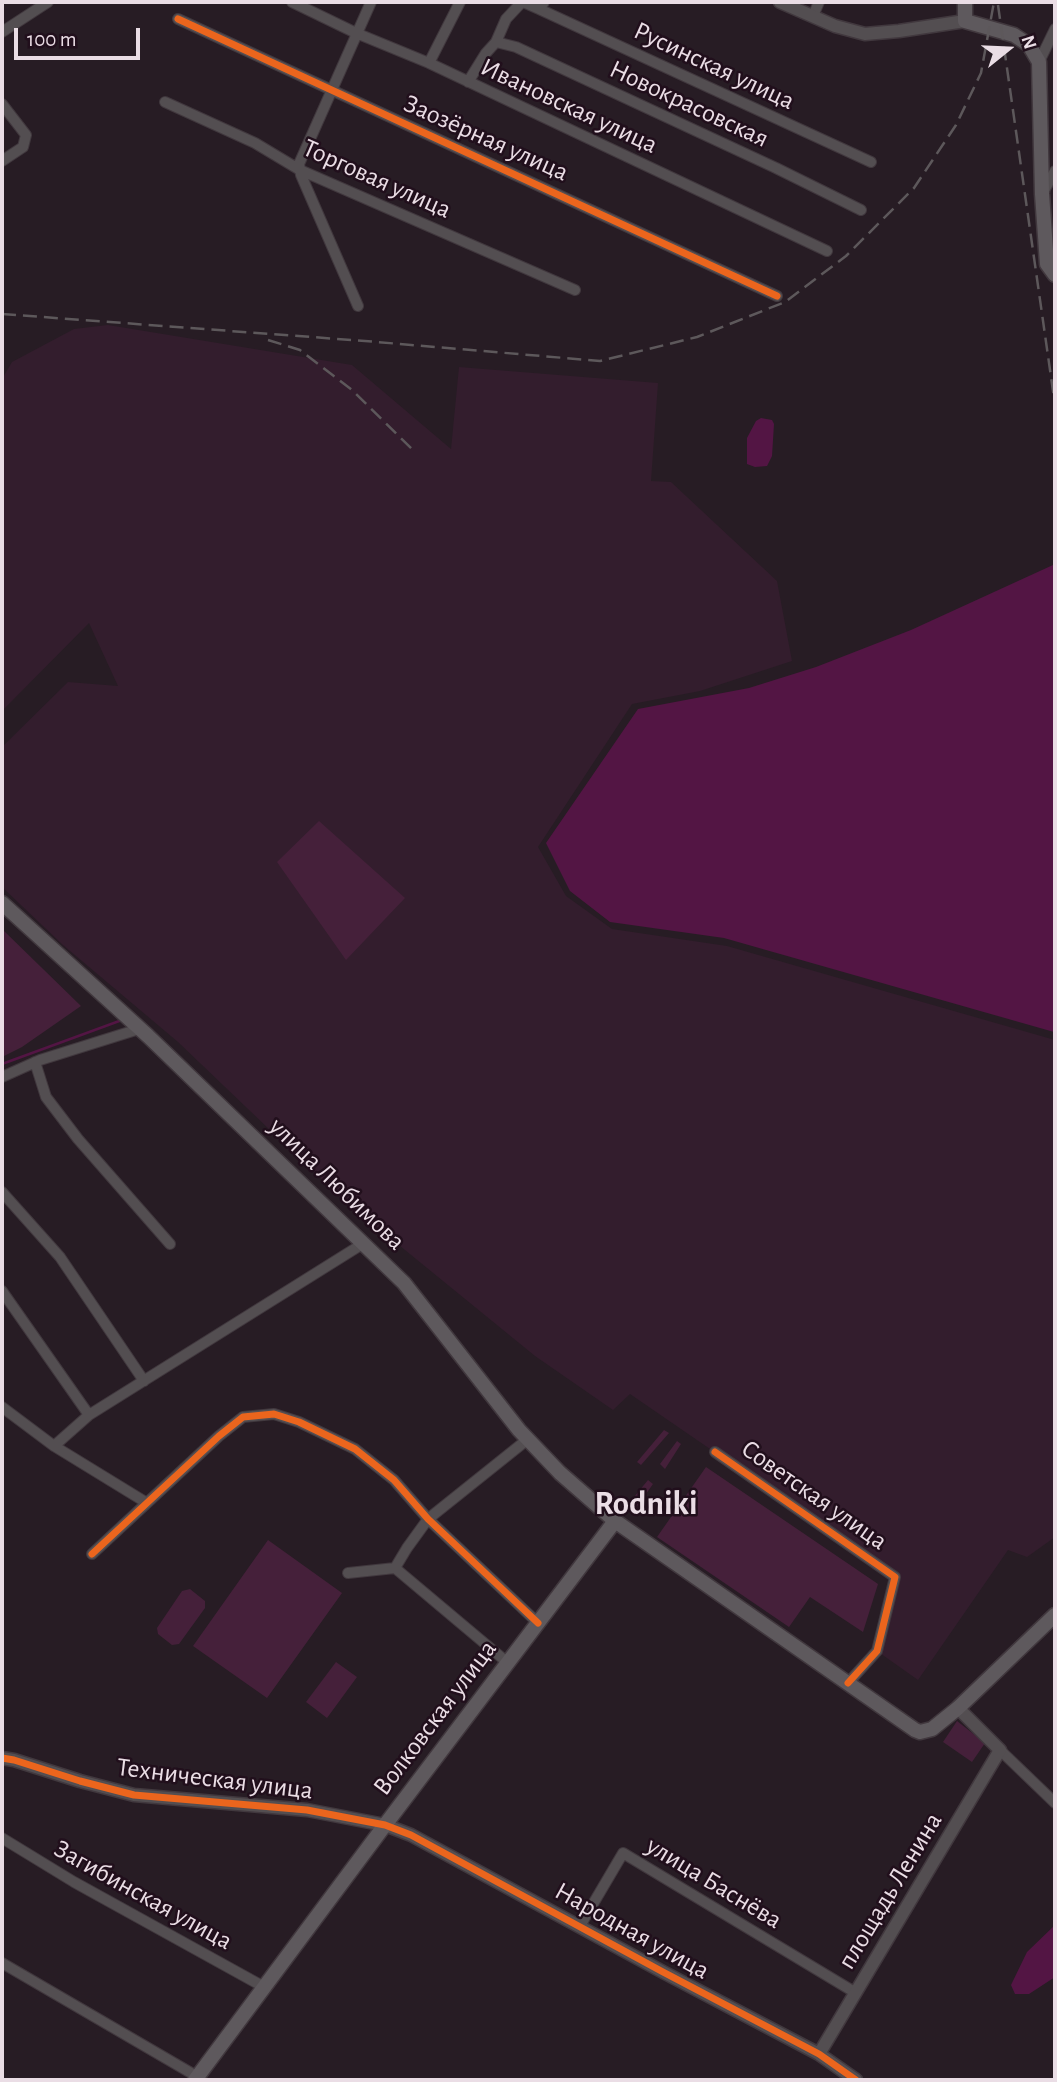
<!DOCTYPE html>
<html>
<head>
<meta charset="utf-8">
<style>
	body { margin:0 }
	#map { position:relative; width:1057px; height:2082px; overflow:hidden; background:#271c24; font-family:"Alegreya Sans",sans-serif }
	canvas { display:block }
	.frame { position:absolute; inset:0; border:4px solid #eadde5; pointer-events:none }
	.north { position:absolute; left:973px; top:14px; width:70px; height:70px; -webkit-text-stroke:5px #210f1c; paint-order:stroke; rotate:72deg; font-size:19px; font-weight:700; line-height:28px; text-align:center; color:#eadde5 }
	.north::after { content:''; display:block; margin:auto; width:24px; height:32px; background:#eadde5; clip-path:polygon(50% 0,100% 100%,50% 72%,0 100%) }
	.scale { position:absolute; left:14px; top:28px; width:126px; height:32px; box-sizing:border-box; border:4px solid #eadde5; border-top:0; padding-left:9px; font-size:21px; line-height:24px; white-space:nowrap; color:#eadde5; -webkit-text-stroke:5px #210f1c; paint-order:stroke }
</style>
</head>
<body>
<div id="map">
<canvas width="1057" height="2082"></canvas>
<div class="frame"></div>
<div class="north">N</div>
<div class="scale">100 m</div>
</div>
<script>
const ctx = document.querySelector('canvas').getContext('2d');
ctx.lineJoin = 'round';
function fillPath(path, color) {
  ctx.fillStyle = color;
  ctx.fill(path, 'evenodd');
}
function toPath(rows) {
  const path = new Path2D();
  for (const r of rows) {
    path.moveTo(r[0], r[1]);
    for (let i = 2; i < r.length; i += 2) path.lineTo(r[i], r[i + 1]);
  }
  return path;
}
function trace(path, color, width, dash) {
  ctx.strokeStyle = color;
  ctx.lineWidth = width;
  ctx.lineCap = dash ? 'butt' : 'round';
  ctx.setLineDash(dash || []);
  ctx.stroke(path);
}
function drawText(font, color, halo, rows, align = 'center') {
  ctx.font = font + ' "Alegreya Sans",sans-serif';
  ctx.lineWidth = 5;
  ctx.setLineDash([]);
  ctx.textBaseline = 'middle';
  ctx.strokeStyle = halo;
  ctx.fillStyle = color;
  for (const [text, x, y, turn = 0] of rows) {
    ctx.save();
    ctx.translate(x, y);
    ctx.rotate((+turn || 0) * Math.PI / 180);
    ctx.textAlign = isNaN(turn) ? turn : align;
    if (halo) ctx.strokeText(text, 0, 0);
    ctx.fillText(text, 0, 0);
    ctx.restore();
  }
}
fillPath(toPath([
	[108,325,352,365,451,449,459,367,658,383,651,481,671,482,777,581,792,661,700,691,632,704,538,847,566,896,612,929,727,946,1055,1040,1055,1537,1027,1557,1008,1550,918,1680,877,1651,895,1576,630,1394,613,1410,535,1356,340,1197,178,1042,63,945,2,887,2,747,68,682,118,686,89,623,2,711,2,379,12,362,74,329]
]), '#331d2d');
fillPath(toPath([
	[319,821,405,898,346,960,277,862],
	[2,929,81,1006,22,1047,2,1057],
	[664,1430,669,1433,641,1465,637,1462],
	[677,1441,681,1444,665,1469,660,1464],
	[706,1467,878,1584,863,1632,810,1597,789,1627,657,1537],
	[648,1480,653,1484,636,1508,630,1502],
	[268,1540,342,1593,267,1698,193,1646],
	[190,1589,205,1601,205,1608,179,1644,172,1645,158,1634,157,1628,182,1591],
	[336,1662,357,1677,327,1718,306,1702],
	[957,1721,985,1743,972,1762,943,1742]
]), '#45203a');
fillPath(toPath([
	[761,418,772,420,774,424,772,456,767,466,755,467,747,464,747,438,756,421],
	[1053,565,1055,571,1054,1032,724,938,610,922,570,891,546,843,638,709,749,688,816,667,911,630],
	[1055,1925,1055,1977,1029,1994,1015,1994,1011,1985,1027,1952]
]), '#531544');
trace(toPath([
	[2,1064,122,1020]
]), '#531544', 2.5);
const minor = toPath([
	[292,2,356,33,429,63,827,251],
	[523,2,539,9,544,2],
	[539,9,871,162],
	[813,16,819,2],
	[178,19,777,296],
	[2,32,48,2],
	[496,42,516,47,776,168,861,210],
	[1039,62,1055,29],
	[429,63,460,2],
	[468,82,486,53,496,42,506,19,522,2],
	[165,102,255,143,300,170,575,290],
	[2,104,26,135,23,147,2,161],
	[1042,194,1055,171],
	[358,306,301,175,299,164,371,2],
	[35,1062,46,1097,78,1139,170,1244],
	[2,1077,40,1060,139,1029],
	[2,1192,60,1257,144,1381],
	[2,1291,89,1415],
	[2,1407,54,1446,147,1503],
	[54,1446,89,1415,364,1243],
	[715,1452,895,1577,877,1651,848,1683],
	[92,1554,219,1436,243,1417,274,1414,299,1422,355,1449,394,1480,428,1519,538,1623],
	[395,1568,407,1548,428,1519,528,1439],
	[348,1573,395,1568,508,1663],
	[1000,1750,1055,1803],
	[2,1838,74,1882,264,1987],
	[580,1926,623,1853,856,1993],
	[2,1963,198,2077]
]);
const tertiary = toPath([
	[780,2,835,26,865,34,899,31,965,21],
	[2,1758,14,1760,80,1781,134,1795,307,1810,385,1825,411,1835,663,1972,819,2054,856,2080],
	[819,2054,1000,1750,958,1708]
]);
const secondary = toPath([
	[965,2,965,21,1014,35,1029,45,1039,62,1042,194,1047,264,1055,275],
	[2,903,148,1036,404,1283,519,1430,560,1473,615,1521,915,1730,920,1732,932,1729,958,1708,1055,1615],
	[195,2080,385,1825,615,1521]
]);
trace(minor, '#41383e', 12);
trace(tertiary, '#41383e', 15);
trace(secondary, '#41383e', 17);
trace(minor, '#534e51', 10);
trace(tertiary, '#534e51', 12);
trace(secondary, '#5e595d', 14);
trace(toPath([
	[998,5,1055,405],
	[2,314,365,341,600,361,697,337,785,302,846,256,914,188,956,125,981,73,994,2],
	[268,340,300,350,352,390,414,451]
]), '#5d585b', 2.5, [14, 7]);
trace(toPath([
	[178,19,777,296],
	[715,1452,895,1577,877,1651,848,1683],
	[92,1554,219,1436,243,1417,274,1414,299,1422,355,1449,394,1480,428,1519,538,1623],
	[2,1758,14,1760,80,1781,134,1795,307,1810,385,1825,411,1835,663,1972,819,2054,856,2080]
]), '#eb651d', 7);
drawText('26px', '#eadde5', '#210f1c', [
	["Русинская улица",714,66,25],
	["Новокрасовская",689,104,25],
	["Ивановская улица",569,106,25],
	["Заозёрная улица",486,138,24],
	["Торговая улица",377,179,24],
	["улица Любимова",337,1184,44],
	["Советская улица",814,1495,35],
	["Волковская улица",435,1718,-53],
	["Техническая улица",215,1779,7],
	["улица Баснёва",714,1883,31],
	["площадь Ленина",890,1891,-59],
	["Загибинская улица",143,1895,29],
	["Народная улица",632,1931,29]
]);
drawText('bold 33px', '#eadde5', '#210f1c', [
	["Rodniki",646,1504]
]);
</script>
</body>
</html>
